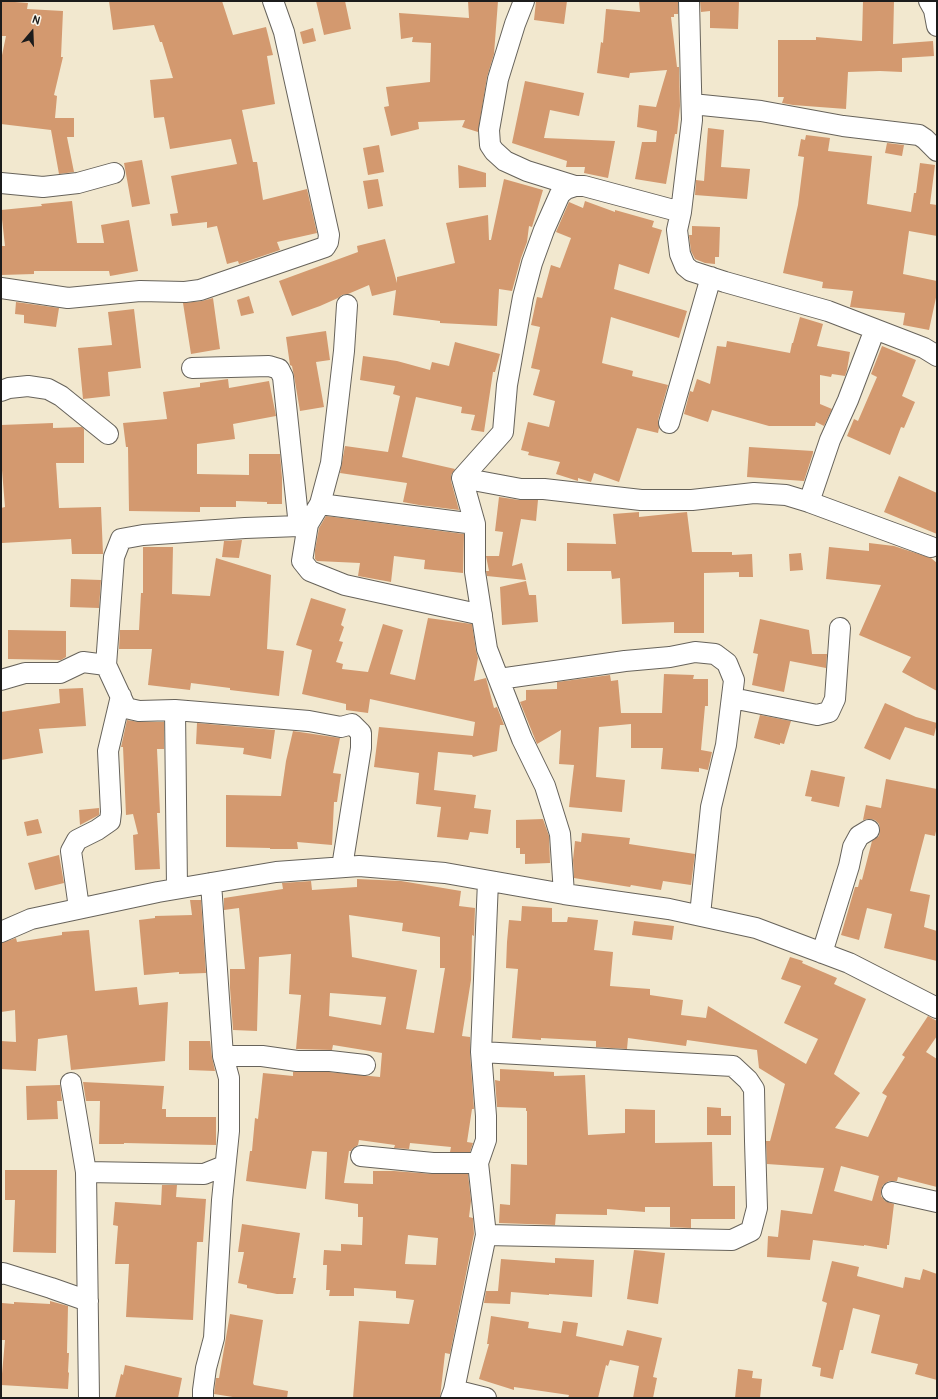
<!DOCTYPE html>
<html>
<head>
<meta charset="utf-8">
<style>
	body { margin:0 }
	#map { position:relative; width:938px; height:1399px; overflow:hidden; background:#f2e8cf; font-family:Pangolin,sans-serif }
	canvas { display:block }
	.frame { position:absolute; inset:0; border:2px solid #1c1c1c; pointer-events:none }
	.north { position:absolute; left:12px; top:12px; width:40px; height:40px; -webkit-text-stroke:3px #fbf7ec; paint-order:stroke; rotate:19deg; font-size:11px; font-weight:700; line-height:16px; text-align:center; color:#1c1c1c }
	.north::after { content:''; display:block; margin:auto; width:14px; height:18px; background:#1c1c1c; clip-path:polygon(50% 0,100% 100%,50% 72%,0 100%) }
</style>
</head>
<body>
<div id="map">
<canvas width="938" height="1399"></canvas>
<div class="frame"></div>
<div class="north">N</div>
</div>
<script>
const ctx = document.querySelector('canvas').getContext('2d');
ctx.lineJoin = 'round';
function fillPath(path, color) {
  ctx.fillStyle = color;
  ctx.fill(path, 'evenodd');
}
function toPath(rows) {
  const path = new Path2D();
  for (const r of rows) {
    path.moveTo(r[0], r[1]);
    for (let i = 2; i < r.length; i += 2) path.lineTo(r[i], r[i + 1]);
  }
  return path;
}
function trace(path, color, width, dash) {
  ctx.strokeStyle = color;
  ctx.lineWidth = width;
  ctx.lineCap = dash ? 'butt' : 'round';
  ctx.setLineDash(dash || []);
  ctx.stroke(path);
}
fillPath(toPath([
	[2,1,28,3,27,9,63,11,61,57,63,57,54,95,57,96,55,118,74,118,74,137,67,137,74,172,59,174,51,130,1,124,1,60,6,36,1,36],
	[109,1,222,1,233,35,266,27,273,55,267,56,275,104,242,110,253,162,257,162,263,200,307,189,317,233,277,242,280,250,239,264,238,261,227,264,217,226,207,228,207,222,172,226,170,214,178,213,171,176,237,164,231,139,170,149,164,117,154,118,150,80,173,78,162,42,160,42,154,25,113,30],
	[316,1,345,1,351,29,324,35],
	[468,1,498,1,494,54,487,77,478,132,462,127,465,120,418,122,419,129,391,136,384,107,389,106,386,87,430,82,431,43,412,42,413,37,401,39,399,13,469,18],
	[536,1,567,1,564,24,534,20],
	[639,1,678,1,678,14,674,14,674,17,671,17,677,67,679,67,680,106,677,134,675,134,666,184,635,179,642,142,656,142,657,131,637,127,639,105,656,107,667,70,630,73,629,78,597,73,601,42,603,43,606,9,640,12],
	[700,1,739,1,738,29,710,28,710,11,701,12],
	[863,1,894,1,893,44,933,41,934,56,902,58,902,72,880,71,848,72,846,109,793,105,782,103,784,97,778,97,778,40,816,40,816,37,862,41],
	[313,28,316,41,303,44,300,32],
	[525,81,584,93,579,116,550,110,544,138,615,141,608,178,584,173,585,167,566,167,567,161,512,143],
	[708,128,724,130,721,167,750,169,747,199,695,195,696,180,704,181],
	[806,135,830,138,828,151,872,156,867,204,911,212,914,193,916,193,920,163,935,165,930,204,937,205,937,236,909,231,903,274,937,281,937,293,929,330,903,325,905,313,850,307,853,291,822,288,823,282,783,273,798,205,804,157,798,156,801,139,805,140],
	[887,143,904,145,902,156,885,153],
	[379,145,384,172,368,175,363,148],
	[142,160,150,204,132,207,124,163],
	[458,165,486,173,486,187,459,188],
	[378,179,383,206,368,209,363,181],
	[504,179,543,190,532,227,529,226,527,242,521,258,512,291,499,289,497,326,440,323,440,321,393,315,396,290,372,296,369,285,348,294,342,295,338,298,320,306,292,316,279,281,358,252,357,246,385,239,397,283,397,277,455,263,446,223,488,215,489,240,491,240],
	[72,201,77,243,104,243,101,225,129,220,138,271,110,276,109,271,34,271,34,274,1,275,1,246,5,246,1,210,42,206,41,204],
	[585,201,615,212,615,210,654,221,652,227,662,230,649,274,619,264,614,289,687,311,679,338,611,317,602,363,633,371,632,376,668,385,658,420,659,428,658,433,637,428,619,482,594,473,591,482,578,478,578,481,556,474,560,462,528,455,529,452,521,450,528,422,549,427,555,401,533,395,540,370,531,368,540,327,531,325,537,297,542,298,551,265,560,268,571,238,556,232,569,202,583,208],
	[692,226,720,227,719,257,715,257,715,264,705,263,695,259,691,251,689,235,692,235],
	[249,296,254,313,241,316,237,300],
	[213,298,220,349,191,354,183,303,202,301],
	[16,302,59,308,56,327,24,323,24,315,15,314],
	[134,309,141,368,108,372,110,396,83,399,78,348,112,345,108,312],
	[800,317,823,324,817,346,850,352,847,370,845,376,832,374,831,377,820,375,820,404,832,409,824,426,816,422,815,426,769,426,712,410,708,422,684,414,690,391,693,392,697,379,710,384,717,346,726,347,727,341,790,353,792,343,793,343],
	[326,331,330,360,316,362,324,407,300,411,294,376,292,366,290,365,286,337],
	[455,342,500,354,495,372,493,372,484,432,471,430,475,415,461,413,462,407,416,397,402,457,455,469,451,475,451,481,459,510,419,505,403,502,407,483,340,473,345,446,388,452,400,396,393,394,395,386,360,380,363,356,397,361,430,370,432,362,449,366],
	[882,346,916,360,902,396,915,402,904,428,901,427,890,455,847,436,854,419,858,421,877,377,871,374],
	[228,379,229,388,269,381,276,416,233,424,235,439,197,444,197,474,249,475,249,454,280,454,282,478,282,504,267,504,267,502,236,501,236,507,200,507,200,512,129,511,128,447,126,447,123,423,167,419,163,392,200,387,200,383],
	[53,423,53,428,82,427,84,429,84,463,56,463,59,508,101,507,103,554,72,554,71,539,2,543,1,508,5,507,1,458,1,425],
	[749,447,813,451,813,453,804,481,747,477],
	[899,476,937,493,937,534,884,512],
	[499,497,519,500,538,500,536,521,521,519,512,566,522,563,526,580,487,576,486,571,489,571,486,556,499,556,503,532,495,531],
	[639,512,639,517,687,512,692,552,732,552,732,555,752,554,753,577,739,577,739,572,704,573,704,633,674,633,674,622,622,624,620,578,612,579,611,571,567,571,567,543,616,544,613,514],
	[326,516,464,534,463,573,424,569,425,560,394,556,391,582,358,576,360,563,317,561,315,559,315,550,319,528],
	[242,540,239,558,222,557,224,541],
	[869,543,894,546,931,558,937,563,937,691,902,672,911,657,859,635,881,585,826,579,829,547,869,551],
	[143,547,173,547,172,594,210,596,216,558,271,575,267,649,284,651,279,696,230,690,230,688,191,683,190,690,148,685,152,649,119,649,120,630,139,630,141,593,143,593],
	[801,553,803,570,790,571,789,554],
	[71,579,101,580,99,608,70,607],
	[526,581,529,595,536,595,538,622,502,625,500,587],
	[311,598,346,609,341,625,344,627,339,641,343,642,336,662,343,664,342,669,368,672,383,624,403,630,390,674,415,680,428,618,472,624,476,651,478,658,474,681,486,678,494,708,497,707,504,725,500,725,497,751,473,757,472,755,438,752,434,790,476,795,474,808,491,810,488,834,470,832,468,840,437,837,441,807,416,804,419,773,374,767,379,727,473,736,475,722,370,699,368,713,346,710,346,704,302,694,312,650,296,645],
	[760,619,809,630,812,654,827,654,826,668,790,661,784,692,752,685,758,654,753,653],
	[8,630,66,631,66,657,61,660,8,659],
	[664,674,694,675,693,679,708,679,708,706,705,706,701,750,712,752,708,770,699,768,699,772,661,769,663,748,631,748,631,724,599,727,596,777,625,780,622,812,569,807,574,765,559,764,561,730,537,744,520,702,526,700,526,690,557,689,557,682,610,675,611,681,618,680,621,713,662,713],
	[83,688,86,726,39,729,43,753,1,760,1,712,60,703,59,689],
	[885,703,916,717,937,723,934,736,905,727,890,760,864,748],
	[760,715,791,721,784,744,780,743,780,745,754,738],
	[127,720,139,722,164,722,164,749,157,749,160,813,157,813,160,869,135,870,133,835,138,834,133,814,126,815,123,747,121,747],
	[197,723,275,730,271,759,243,754,244,748,196,744],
	[293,731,340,738,333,773,341,774,337,802,334,802,332,845,297,842,298,849,270,849,270,848,226,847,226,795,281,796,286,761],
	[811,770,845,777,839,807,811,801,812,797,805,796],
	[886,779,937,789,937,826,935,836,925,834,910,891,930,895,924,927,937,931,937,961,884,948,892,914,867,908,859,940,841,935,855,887,858,887,860,879,862,880,872,841,879,836,880,830,879,824,875,820,869,819,863,820,866,805,881,808],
	[99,808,99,815,80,825,79,810],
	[38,819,42,833,27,836,24,822],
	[543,819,549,836,550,863,525,864,525,854,520,854,520,848,516,848,516,820],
	[582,833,630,838,629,844,695,854,691,885,663,881,661,890,631,885,630,887,574,878,573,860,575,841,581,842],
	[59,855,64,883,35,890,28,863],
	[357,879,401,881,461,891,459,906,475,908,474,936,472,935,471,980,462,1036,470,1037,470,1053,474,1109,472,1109,467,1142,473,1143,470,1152,450,1152,451,1147,410,1143,409,1149,394,1148,395,1145,359,1140,358,1145,352,1149,351,1151,349,1151,344,1183,373,1184,373,1171,394,1171,433,1174,468,1174,471,1201,469,1217,473,1218,474,1234,450,1354,445,1353,440,1398,353,1398,359,1321,409,1324,414,1300,396,1298,396,1291,354,1288,354,1296,329,1296,330,1290,326,1290,327,1265,323,1265,324,1250,341,1251,341,1244,362,1245,363,1217,358,1217,358,1204,325,1199,327,1152,312,1151,306,1189,246,1181,250,1151,252,1151,255,1118,258,1119,263,1073,293,1076,293,1072,329,1072,380,1077,382,1053,333,1045,332,1050,296,1049,301,995,289,994,291,954,259,957,257,1031,233,1030,230,988,230,969,245,969,239,908,224,910,224,898,283,889,282,883,311,881,312,890,357,887],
	[349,915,403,923,402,931,440,937,440,968,445,968,434,1033,406,1029,417,970,352,957],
	[330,993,386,997,381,1025,329,1016],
	[408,1235,438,1238,436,1265,405,1264],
	[190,900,201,900,206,973,179,974,179,972,144,975,139,920,155,918,155,916,192,915],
	[522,906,552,908,552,922,567,922,568,917,598,920,594,950,613,952,610,986,650,989,650,995,683,1000,681,1015,706,1018,708,1006,806,1064,818,1039,784,1023,801,986,781,979,790,957,803,961,802,963,837,978,834,984,866,999,834,1074,860,1093,835,1128,868,1137,887,1096,882,1093,905,1057,902,1055,928,1016,937,1021,937,1036,926,1052,937,1059,937,1187,898,1177,897,1181,889,1181,883,1185,881,1190,881,1196,885,1201,894,1204,889,1245,887,1245,887,1249,864,1245,864,1246,813,1240,810,1260,767,1257,768,1236,778,1237,781,1210,812,1214,824,1168,767,1164,766,1141,770,1141,785,1084,759,1068,757,1050,687,1040,686,1046,628,1038,627,1049,596,1047,596,1041,541,1038,541,1040,512,1038,518,969,506,968,507,942,509,920,521,921],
	[841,1166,879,1176,872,1201,834,1191],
	[634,921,674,926,672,940,632,935],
	[89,930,95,991,137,987,139,1005,168,1002,165,1061,71,1070,67,1035,38,1039,36,1071,1,1069,1,1041,16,1042,15,1010,1,1012,1,943,16,938,17,942,62,935,62,932],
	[189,1041,210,1041,212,1057,215,1071,189,1070],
	[500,1069,554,1072,554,1076,585,1075,588,1135,625,1133,625,1109,655,1110,655,1143,712,1142,713,1186,735,1186,735,1219,691,1219,691,1228,670,1227,670,1207,645,1207,645,1212,607,1209,607,1215,556,1214,555,1225,499,1223,500,1204,510,1205,511,1164,527,1165,527,1111,526,1111,526,1108,497,1107,495,1080,500,1081],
	[83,1082,164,1086,162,1109,166,1109,166,1117,216,1117,216,1145,124,1143,124,1144,99,1144,100,1101,86,1101],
	[60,1085,62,1101,57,1101,58,1119,27,1120,26,1086],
	[707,1107,721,1108,721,1116,731,1116,731,1135,707,1135],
	[5,1170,57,1170,56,1253,13,1252,15,1200,5,1200],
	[162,1185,177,1185,176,1197,206,1199,203,1242,197,1242,193,1320,126,1317,129,1264,115,1264,118,1226,113,1225,115,1202,161,1205],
	[242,1224,300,1233,293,1278,296,1278,293,1294,277,1294,247,1288,247,1285,238,1283,244,1252,238,1252],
	[634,1250,665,1253,658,1304,627,1299],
	[555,1258,594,1260,592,1297,549,1294,549,1295,511,1292,510,1304,484,1303,486,1291,502,1291,498,1291,501,1259,555,1263],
	[832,1261,859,1267,857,1276,903,1288,905,1277,920,1280,923,1269,937,1274,937,1380,915,1374,918,1364,871,1353,880,1315,853,1308,843,1350,840,1350,833,1379,820,1376,821,1368,812,1366,827,1303,822,1301],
	[50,1301,68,1306,67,1353,69,1353,68,1372,69,1373,68,1389,1,1385,5,1340,1,1340,2,1303,14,1304,14,1302,50,1304],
	[230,1314,263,1320,253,1383,254,1385,288,1391,287,1398,239,1398,214,1394,216,1378,219,1378],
	[491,1316,529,1322,528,1328,561,1333,563,1321,578,1323,576,1336,623,1346,627,1330,662,1338,653,1377,657,1378,653,1398,633,1398,639,1366,610,1360,608,1366,606,1365,598,1398,568,1398,569,1395,514,1387,514,1390,479,1379,489,1344,487,1344],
	[125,1365,182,1378,178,1398,115,1398,121,1374,123,1375],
	[738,1369,753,1371,752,1378,762,1379,760,1398,735,1398]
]), '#d3996f');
const minor = toPath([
	[524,1,515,24,498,79,489,130,490,145,494,151,505,161,527,171,575,186],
	[689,1,691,87,692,120,681,212,677,230,680,254,685,266,691,271,725,282,828,311,924,348,937,356],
	[929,1,934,10,937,26],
	[692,104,761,111,843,126,919,135,925,139,937,151],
	[1,183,43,187,78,183,114,173],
	[1,288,68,298,140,291,185,292,200,290,325,247,328,242,329,235,284,32,273,1],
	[192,368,269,366,279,369,283,377,299,526],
	[1,391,9,388,28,386,48,389,61,396,108,434],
	[669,423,711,277],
	[462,478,521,489,544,489,641,500,692,500,754,493,786,495,809,502,931,547],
	[809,502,830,440,848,400,875,329],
	[320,504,331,463,344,351,347,305],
	[475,524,320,504,308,524,302,561,310,571,345,585,482,615],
	[499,679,625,661,670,657,695,652,715,654,727,663,734,680,726,745,711,807,700,915],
	[1,680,25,673,60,673,83,662,106,665],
	[732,698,817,715,829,712,835,699,840,628],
	[175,710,139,711,126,708,106,665,114,557,121,539,143,535,245,528,299,526,308,524],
	[177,888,175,710,309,721,341,727,352,724,361,733,361,748,342,867],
	[564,894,560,834,545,786,522,739,487,649,475,572,475,524,462,478,503,432,507,385,523,297,532,263,544,230,560,194,566,189,575,186,584,186,681,212],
	[79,908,71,851,77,840,97,830,110,821,111,812,108,751,121,696],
	[1,932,31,919,158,892,276,872,359,866,445,873,564,894,669,909,756,928,849,963,937,1008],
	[822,953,849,866,853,847,859,836,869,830],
	[481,1052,733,1066,748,1080,754,1089,755,1141,757,1208,751,1231,732,1240,486,1235],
	[223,1056,262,1056,297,1061,330,1061,365,1065],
	[71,1083,86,1172],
	[361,1156,433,1163,478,1163],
	[892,1192,937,1202],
	[1,1274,3,1273,51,1288,88,1301],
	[454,1390,486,1235,478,1163,486,1140,486,1116,481,1052,488,881],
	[89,1398,86,1172,204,1174,224,1166],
	[203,1398,203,1390,206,1368,214,1338,222,1200,229,1131,229,1078,223,1056,211,883],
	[451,1398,454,1390,486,1398]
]);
trace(minor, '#67635b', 22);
trace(minor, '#fff', 20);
</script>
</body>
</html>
